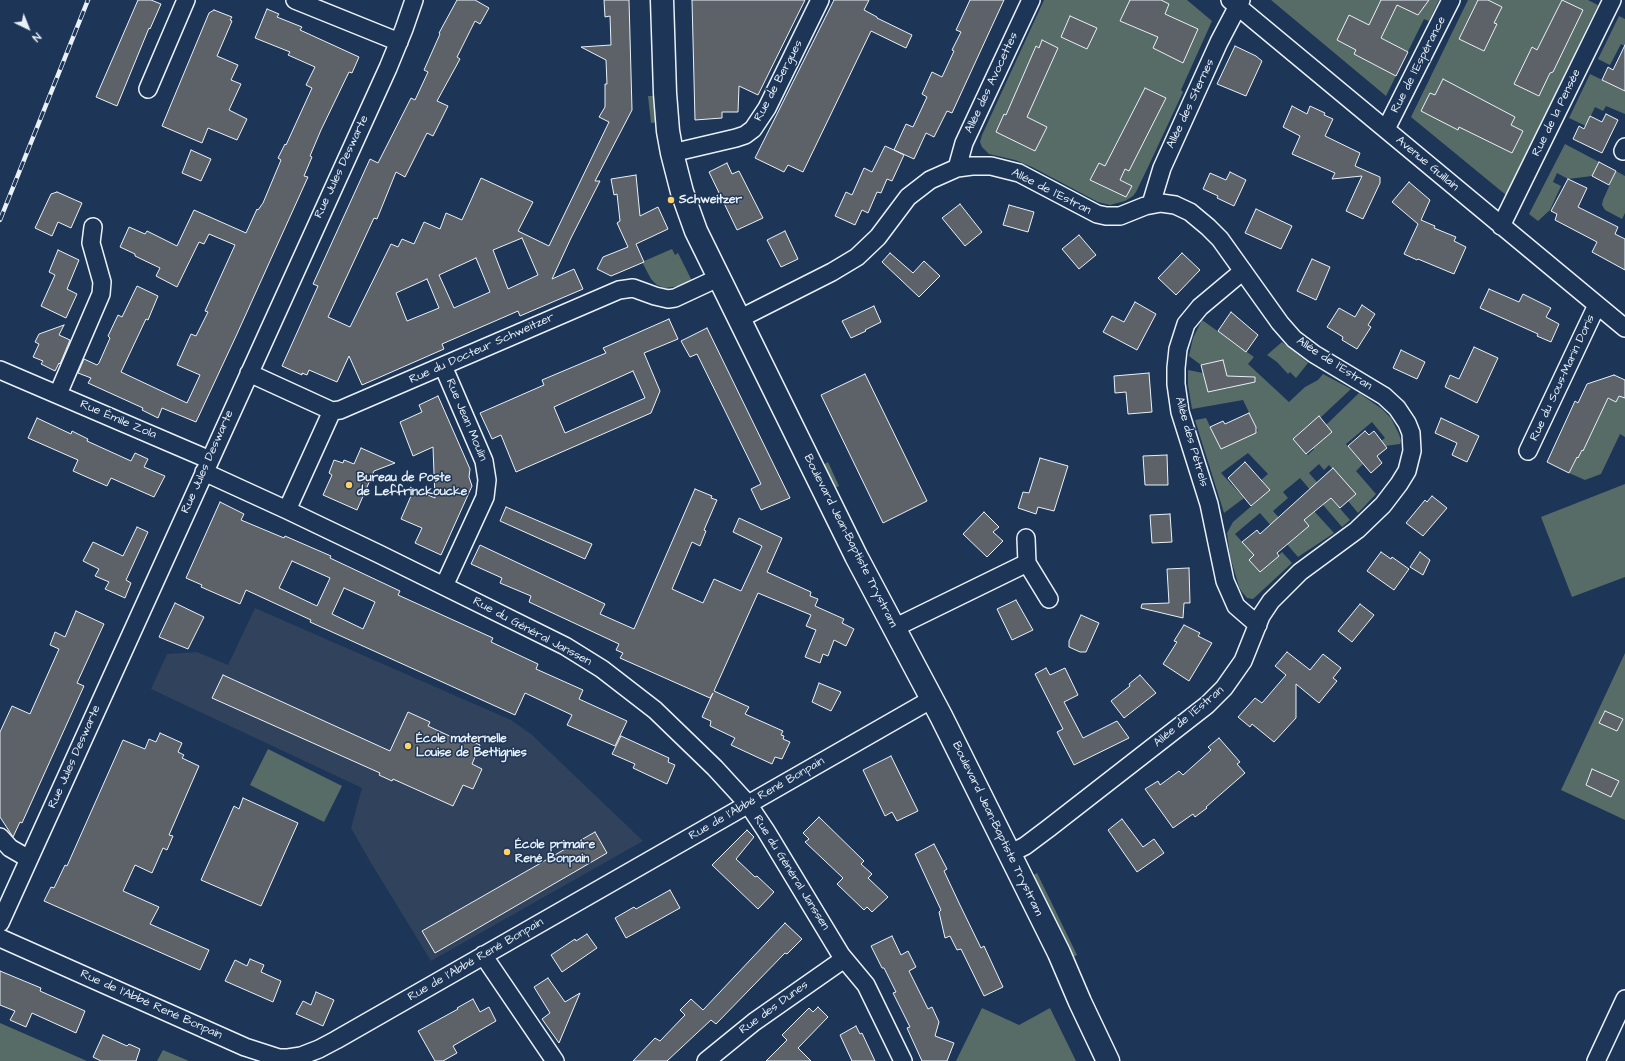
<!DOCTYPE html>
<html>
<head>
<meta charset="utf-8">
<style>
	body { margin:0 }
	#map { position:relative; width:1625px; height:1061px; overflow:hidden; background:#1d3557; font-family:"Architects Daughter",sans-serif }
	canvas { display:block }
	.north { position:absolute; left:8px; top:8px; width:40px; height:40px; -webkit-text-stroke:3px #1d3557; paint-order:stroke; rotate:137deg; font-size:11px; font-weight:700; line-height:16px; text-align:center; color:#e8f1f8 }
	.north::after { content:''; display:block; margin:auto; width:14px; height:18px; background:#e8f1f8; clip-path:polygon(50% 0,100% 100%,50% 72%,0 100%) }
</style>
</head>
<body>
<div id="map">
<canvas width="1625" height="1061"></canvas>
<div class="north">N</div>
</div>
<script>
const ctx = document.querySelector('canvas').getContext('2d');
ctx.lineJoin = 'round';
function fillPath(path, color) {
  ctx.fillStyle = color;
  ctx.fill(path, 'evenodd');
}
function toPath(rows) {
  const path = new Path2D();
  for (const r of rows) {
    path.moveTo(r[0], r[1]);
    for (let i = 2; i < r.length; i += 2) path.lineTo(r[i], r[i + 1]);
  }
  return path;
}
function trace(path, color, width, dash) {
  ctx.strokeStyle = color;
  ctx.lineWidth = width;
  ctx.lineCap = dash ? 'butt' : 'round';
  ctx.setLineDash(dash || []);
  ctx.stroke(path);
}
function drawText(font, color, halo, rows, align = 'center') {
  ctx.font = font + ' "Architects Daughter",sans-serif';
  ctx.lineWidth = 3;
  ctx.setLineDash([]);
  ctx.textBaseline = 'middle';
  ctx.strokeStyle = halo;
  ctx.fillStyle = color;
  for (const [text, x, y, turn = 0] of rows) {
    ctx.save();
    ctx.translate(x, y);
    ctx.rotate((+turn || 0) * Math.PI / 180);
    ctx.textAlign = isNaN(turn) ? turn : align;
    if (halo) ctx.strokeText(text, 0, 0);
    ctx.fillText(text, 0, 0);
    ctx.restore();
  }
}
fillPath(toPath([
	[255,608,511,720,531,734,643,841,431,961,371,863,351,828,362,788,151,689,167,654,197,652,228,665]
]), '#30425c');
fillPath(toPath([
	[1044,0,1187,0,1212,21,1181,90,1183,92,1149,165,1136,192,1133,196,1125,201,1110,205,1098,202,1032,167,1015,160,989,154,982,147,980,142,982,135],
	[1271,0,1439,0,1429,21,1424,19,1386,96],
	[1468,0,1588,0,1598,5,1506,195,1411,117],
	[1619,16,1625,19,1625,46,1621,44,1610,65,1598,59],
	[1590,74,1625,91,1625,114,1606,106,1603,111,1595,107,1586,126,1569,118],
	[648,96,656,96,659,122,651,123],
	[1565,144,1599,162,1592,176,1568,179,1557,173,1553,182,1561,186,1550,210,1538,221,1529,214],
	[1616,171,1625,176,1625,213,1622,219,1605,210,1602,205,1603,200],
	[672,249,675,255,678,253,692,281,680,286,665,288,657,285,651,279,642,262],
	[1202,320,1254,357,1248,364,1289,402,1305,387,1318,380,1323,374,1351,389,1320,418,1293,439,1308,455,1314,449,1313,448,1332,432,1326,425,1359,393,1382,409,1391,418,1399,434,1401,441,1400,444,1385,446,1381,441,1385,438,1372,422,1346,444,1363,464,1356,471,1376,494,1358,513,1348,501,1355,494,1329,465,1324,470,1319,464,1309,473,1350,520,1342,527,1300,478,1283,492,1288,498,1273,511,1296,537,1309,526,1304,520,1314,511,1334,533,1298,557,1260,513,1235,534,1254,555,1249,560,1260,572,1282,552,1292,563,1253,599,1247,598,1242,592,1239,587,1230,556,1227,533,1233,522,1270,490,1261,480,1268,474,1248,453,1221,473,1244,498,1224,513,1195,420,1206,418,1221,449,1258,431,1243,400,1192,409,1188,385,1188,370,1203,373,1208,392,1229,388,1223,360,1201,365,1189,356,1193,338],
	[1282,342,1308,363,1296,378,1290,372,1288,374,1277,362,1267,355],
	[1619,396,1625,398,1625,437,1620,434,1601,474,1585,480,1569,473,1577,457,1578,458,1582,450,1583,451,1590,436,1589,434,1598,420,1604,401,1610,399,1616,401],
	[828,462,839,486,832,489,821,466],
	[1625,484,1625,577,1572,597,1541,517],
	[1625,653,1625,820,1561,790],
	[268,749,342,786,324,822,250,785],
	[1037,873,1077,955,1070,959,1030,877],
	[982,1008,1019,1025,1050,1008,1076,1061,956,1061],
	[0,1023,87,1061,0,1061],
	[163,1050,189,1061,157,1061]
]), '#576c67');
const building = toPath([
	[138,0,151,0,161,4,150,29,149,28,117,106,96,97,138,0],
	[457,0,475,0,489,8,480,24,475,21,457,57,460,59,437,101,448,106,433,136,427,133,405,177,396,172,377,219,374,218,328,317,350,327,391,244,398,247,402,239,414,244,424,222,440,229,446,213,462,220,481,178,533,202,518,231,549,246,609,122,599,117,605,107,605,84,607,84,606,60,581,47,611,45,610,16,605,17,604,0,629,0,632,110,595,181,600,181,571,238,552,279,574,269,583,289,520,316,518,311,502,318,442,344,444,349,362,385,349,356,337,382,309,370,307,375,302,373,302,375,282,366,318,286,313,284,370,159,378,163,411,98,415,100,428,72,424,70,440,34,439,33,457,0],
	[522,238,538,275,508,289,493,250,522,238],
	[476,258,490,292,454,308,439,275,476,258],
	[427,279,439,308,407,321,396,293,427,279],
	[692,0,805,0,758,95,739,86,738,112,722,112,722,118,695,120,692,0],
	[834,0,869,0,864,10,877,17,877,18,912,35,906,48,871,31,803,172,788,165,784,172,755,158,834,0],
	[970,0,1004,0,952,113,947,111,934,137,926,133,914,159,894,150,904,155,892,181,887,179,881,193,877,192,868,213,862,210,855,225,835,216,846,192,852,195,864,168,872,172,885,146,894,150,906,124,913,127,927,97,922,94,932,72,942,77,954,51,952,50,961,32,956,30,970,0],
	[1130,0,1161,0,1169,4,1165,14,1198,29,1183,63,1153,48,1158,37,1120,21,1130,0],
	[1381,0,1429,0,1418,15,1397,5,1381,38,1408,52,1396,76,1354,54,1356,50,1337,40,1349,15,1369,25,1381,0],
	[1478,0,1488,0,1502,7,1494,23,1497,24,1484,51,1459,39,1478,0],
	[1562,0,1583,10,1553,72,1550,73,1539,96,1514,84,1532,47,1537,50,1562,0],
	[267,9,279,14,277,17,302,27,300,30,359,57,352,73,349,72,321,130,310,156,312,157,304,176,308,177,237,334,196,422,162,408,158,418,142,410,143,408,88,383,91,378,78,373,84,359,97,365,99,363,110,338,108,336,118,315,122,317,137,286,158,296,148,320,146,319,121,372,187,403,200,375,177,365,191,334,196,336,208,312,205,311,235,245,209,234,204,244,199,242,177,287,156,276,160,268,135,256,135,254,120,247,129,227,145,234,147,231,177,246,194,210,246,233,257,209,258,210,263,203,281,160,278,158,285,144,286,145,312,88,306,85,315,67,288,55,290,52,255,38,267,9],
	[214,10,232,17,230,20,232,21,217,56,238,65,231,80,241,84,229,110,247,119,237,140,208,128,202,143,162,126,209,13,214,10],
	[1070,16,1097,28,1087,49,1061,37,1070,16],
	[1042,40,1058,48,1027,117,1047,127,1035,151,996,132,1004,114,1006,115,1036,46,1039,48,1042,40],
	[1625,45,1625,91,1602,80,1608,67,1613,70,1625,45],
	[1235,46,1256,56,1262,61,1246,96,1217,84,1235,46],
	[1443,79,1515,117,1511,125,1523,131,1512,153,1459,127,1458,130,1421,111,1430,93,1435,95,1443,79],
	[1145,88,1166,98,1129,171,1125,169,1120,180,1132,186,1126,197,1090,180,1099,163,1105,166,1145,88],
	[1292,106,1307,114,1310,106,1325,113,1324,115,1333,119,1325,136,1360,153,1355,166,1380,177,1380,183,1363,219,1346,211,1362,176,1332,179,1335,173,1292,154,1300,136,1283,127,1292,106],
	[1606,114,1618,120,1602,153,1573,139,1579,126,1584,129,1590,116,1602,122,1606,114],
	[191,150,211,159,201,181,182,173,191,150],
	[1599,162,1616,171,1609,185,1592,176,1599,162],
	[727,163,732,174,739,171,763,218,737,230,709,172,727,163],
	[1230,172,1246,180,1234,206,1217,198,1218,196,1203,189,1210,173,1226,180,1230,172],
	[636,175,640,216,658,207,668,229,636,244,644,262,611,276,597,269,603,257,628,247,617,223,620,221,617,194,614,195,611,179,636,175],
	[1568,179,1587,188,1578,207,1618,227,1615,234,1625,239,1625,270,1592,252,1597,242,1555,220,1557,214,1551,211,1568,179],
	[1409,182,1430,200,1421,220,1435,226,1434,228,1456,237,1454,241,1466,247,1454,274,1418,259,1417,260,1404,254,1418,224,1392,202,1409,182],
	[57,192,82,203,71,228,58,222,52,236,35,228,51,194,57,192],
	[960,204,982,232,965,246,942,218,960,204],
	[1009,205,1034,212,1028,232,1003,225,1009,205],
	[1256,209,1292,226,1281,249,1245,233,1256,209],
	[785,231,798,259,781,267,767,240,785,231],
	[1079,235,1096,255,1079,269,1062,249,1079,235],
	[58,250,79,260,67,289,77,294,66,318,41,306,55,275,49,272,58,250],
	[890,253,913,273,924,261,940,276,919,297,882,262,890,253],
	[1182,253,1200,270,1176,295,1158,278,1182,253],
	[1312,259,1330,267,1316,300,1297,291,1312,259],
	[1489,289,1519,302,1523,294,1551,308,1546,317,1559,324,1551,342,1537,336,1538,334,1480,308,1489,289],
	[1135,302,1156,314,1137,350,1103,332,1112,316,1124,322,1135,302],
	[1362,305,1375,314,1368,325,1371,327,1357,349,1342,340,1343,337,1327,327,1339,308,1355,317,1362,305],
	[874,306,881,322,865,330,866,331,851,338,842,321,874,306],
	[1231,312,1258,335,1246,352,1218,331,1231,312],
	[669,319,678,339,644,353,660,391,651,413,516,472,501,435,492,439,480,413,544,385,542,380,606,353,603,348,669,319],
	[633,371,645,398,565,433,554,407,633,371],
	[64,325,59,335,70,340,60,364,59,363,55,371,41,364,43,361,33,357,39,344,35,342,39,334,64,325],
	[707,328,790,498,761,510,751,489,761,484,697,354,690,357,681,341,707,328],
	[1474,347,1498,358,1477,403,1445,387,1450,375,1459,379,1474,347],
	[1401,350,1425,362,1417,379,1393,368,1401,350],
	[1223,360,1227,376,1255,377,1255,382,1208,392,1201,365,1223,360],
	[1149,373,1152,412,1128,414,1126,392,1115,393,1114,376,1149,373],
	[865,374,927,501,883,523,821,395,865,374],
	[1614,375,1625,380,1625,398,1619,396,1616,402,1608,398,1583,451,1582,450,1578,458,1577,457,1569,473,1547,462,1575,401,1578,403,1587,384,1614,375],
	[438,396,470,469,469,477,472,486,441,555,415,543,422,528,401,519,414,489,435,498,433,447,413,456,400,422,422,412,419,405,438,396],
	[1249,413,1256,427,1256,433,1221,449,1210,427,1223,421,1225,424,1249,413],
	[1319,416,1332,432,1306,454,1293,439,1319,416],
	[37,418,71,434,72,431,88,439,87,441,131,461,135,453,148,459,144,467,165,476,154,497,111,478,107,486,73,471,78,460,28,438,37,418],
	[1441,418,1479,436,1467,462,1452,455,1457,443,1435,433,1441,418],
	[1365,431,1369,435,1374,431,1387,448,1377,456,1382,463,1371,473,1348,446,1365,431],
	[361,448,395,463,374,471,357,510,323,495,332,475,329,473,334,460,343,463,344,460,354,464,361,448],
	[1167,455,1168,485,1145,485,1143,456,1167,455],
	[1040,458,1068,466,1054,511,1038,507,1036,514,1018,508,1023,492,1029,493,1040,458],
	[1245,462,1270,490,1251,506,1228,478,1245,462],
	[1333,468,1356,494,1340,508,1331,498,1304,520,1309,526,1277,553,1279,556,1260,572,1249,560,1254,555,1242,542,1257,530,1260,534,1333,468],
	[695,489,712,496,711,498,717,500,704,530,706,531,700,546,692,542,672,589,703,603,714,579,741,591,762,546,733,532,739,518,782,538,767,572,811,592,810,596,818,599,815,606,844,619,842,623,854,629,846,646,834,640,828,656,823,654,820,663,805,657,816,630,806,626,811,615,758,593,714,691,749,707,745,714,783,731,781,735,784,736,783,739,790,742,782,759,775,757,772,764,731,745,735,738,710,726,711,721,702,717,713,693,710,698,620,658,623,653,616,650,619,644,529,602,531,596,500,583,502,578,471,564,480,545,605,604,600,614,634,629,695,489],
	[1432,496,1447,508,1423,536,1406,523,1425,500,1427,502,1432,496],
	[220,502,244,514,241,520,284,538,285,536,331,556,330,558,400,591,398,595,493,638,491,642,538,664,536,669,583,690,579,699,627,721,615,746,567,725,572,715,525,693,515,715,310,622,311,620,246,590,240,604,201,587,202,585,186,578,220,502],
	[292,561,330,578,317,606,279,588,292,561],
	[344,588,375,602,363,629,332,614,344,588],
	[506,507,592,544,585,559,500,521,506,507],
	[984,512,999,527,993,532,1003,541,987,557,963,534,984,512],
	[1170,514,1172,542,1152,543,1150,515,1170,514],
	[137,527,148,532,126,580,131,583,125,598,105,589,109,582,95,576,99,569,83,561,93,542,123,556,137,527],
	[1381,552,1391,559,1392,557,1409,569,1394,590,1367,571,1381,552],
	[1420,552,1430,560,1423,575,1410,567,1420,552],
	[1189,568,1190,603,1184,603,1183,618,1141,608,1142,604,1169,603,1167,569,1189,568],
	[1016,600,1033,630,1012,640,997,609,1016,600],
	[175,603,204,617,188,649,159,637,175,603],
	[1360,604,1374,615,1352,642,1338,631,1360,604],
	[76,611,104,624,77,683,84,686,22,823,20,822,13,837,0,817,0,732,12,706,30,714,59,649,50,645,55,632,65,637,76,611],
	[1081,615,1099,623,1086,652,1080,652,1069,647,1069,641,1081,615],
	[1184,625,1200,633,1198,636,1212,643,1189,681,1163,664,1177,642,1174,641,1184,625],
	[1287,652,1310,670,1323,654,1341,668,1333,678,1337,681,1319,703,1296,684,1296,718,1274,742,1252,724,1250,727,1238,717,1255,698,1262,703,1286,675,1275,666,1287,652],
	[1046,668,1050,675,1065,668,1078,695,1064,702,1083,738,1117,721,1129,738,1074,765,1057,732,1063,729,1035,674,1046,668],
	[223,675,390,751,408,712,430,722,428,726,456,739,458,735,480,745,472,764,482,769,473,789,463,785,453,806,393,779,392,781,379,775,380,773,212,698,223,675],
	[1140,675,1156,693,1124,718,1111,701,1130,686,1129,684,1140,675],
	[819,683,841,692,831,711,812,702,819,683],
	[1605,711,1623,719,1617,731,1599,723,1605,711],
	[160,733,182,743,178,752,184,755,182,758,199,766,169,835,173,836,167,850,163,848,152,873,135,865,123,891,159,907,150,924,209,950,200,970,44,901,51,887,54,888,65,865,67,866,123,740,145,749,149,739,156,742,160,733],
	[621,736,669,758,668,762,675,765,667,784,633,768,635,764,612,754,621,736],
	[1219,738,1240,762,1237,764,1245,773,1206,807,1207,808,1195,817,1193,814,1173,828,1145,789,1158,781,1160,785,1179,771,1183,775,1211,750,1208,747,1219,738],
	[891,756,918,811,897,821,892,812,885,816,863,770,891,756],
	[1592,769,1619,781,1611,797,1586,785,1592,769],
	[243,798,298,823,261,906,201,880,234,806,239,809,243,798],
	[819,817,864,861,861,864,872,874,868,878,888,897,872,912,867,907,864,910,837,884,843,878,805,842,809,839,803,833,819,817],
	[1122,819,1143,847,1154,839,1164,853,1137,872,1108,830,1122,819],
	[747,830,754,837,736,859,755,877,757,876,774,892,758,909,712,865,747,830],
	[595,832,607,853,435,953,422,931,595,832],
	[934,844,947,869,944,871,960,905,981,948,984,946,1003,987,984,996,961,949,957,950,950,936,945,938,939,912,941,910,915,854,934,844],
	[670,890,680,908,626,938,615,918,634,907,636,909,670,890],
	[785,923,802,939,787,954,785,953,716,1024,711,1020,667,1061,633,1061,655,1038,660,1041,685,1015,680,1010,691,999,703,1010,785,923],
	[587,934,597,948,562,972,551,955,575,939,576,941,587,934],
	[892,936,901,955,908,951,916,967,909,971,928,1009,932,1007,939,1022,935,1036,954,1043,947,1061,922,1061,907,1028,910,1027,893,993,896,992,884,968,882,968,871,946,892,936],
	[250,959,264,965,261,972,281,981,273,1002,225,981,235,960,247,966,250,959],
	[0,971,41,988,40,991,85,1011,76,1033,32,1013,26,1027,10,1020,15,1011,0,1005,0,971],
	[548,978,565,1002,580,993,559,1043,542,1019,550,1013,534,987,548,978],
	[316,992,334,1000,323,1026,296,1014,303,1001,311,1005,316,992],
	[473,999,480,1012,489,1007,496,1021,453,1046,457,1053,443,1061,435,1061,418,1031,458,1009,457,1008,473,999],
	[818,1007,828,1017,798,1048,811,1061,766,1061,787,1040,782,1035,809,1008,813,1012,818,1007],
	[856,1026,860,1034,862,1033,875,1061,852,1061,840,1035,856,1026],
	[103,1035,127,1046,129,1044,140,1049,136,1061,101,1061,93,1057,103,1035]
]);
fillPath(building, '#5d6168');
trace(building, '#e8f1f8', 1);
const street = toPath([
	[295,0,399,42],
	[1230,0,1625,328],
	[148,89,186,0],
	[1386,129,1451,0],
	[1623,151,1625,147],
	[672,153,736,138,745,135,753,129,767,108,820,0],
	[957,168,964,143,1031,0],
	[1151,204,1162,168,1219,42,1241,0],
	[1501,226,1612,0],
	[1243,271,1200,307,1186,324,1178,349,1176,368,1176,384,1180,412,1209,504,1225,581,1236,606,1258,625],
	[739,319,832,272,857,257,878,237,908,197,930,180,957,168,972,166,991,166,1019,173,1097,214,1106,216,1120,216,1145,206,1161,203,1175,205,1190,212,1208,227,1220,239,1280,323,1294,339,1314,354,1384,396,1397,408,1407,423,1411,433,1412,451,1407,471,1399,484,1383,505,1357,530,1300,572,1271,601,1261,616,1243,661,1224,688,1207,705,1049,828,1025,846,1009,854],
	[443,366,484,461,487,480,485,497,444,586],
	[0,370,210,460],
	[249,373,332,411,340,410,619,290,633,288,655,296,668,299,675,298,718,278],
	[58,394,101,294,102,282,91,243,93,227],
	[1528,451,1597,305],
	[204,472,287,510,379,554,565,646,602,669,655,710,715,768,748,804,766,831,841,955,866,985,903,1061],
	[287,510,332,411],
	[1026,538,1027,563],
	[894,628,1027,563,1049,599],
	[0,837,10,848,29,859],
	[0,923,388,68,404,29,414,0],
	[0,938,245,1047,279,1058,288,1058,301,1056,319,1049,336,1040,932,699],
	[483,955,555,1061],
	[706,1061,754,1022,844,959],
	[1596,1061,1625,999]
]);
const secondary = toPath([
	[662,0,665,93,668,131,672,153,682,192,696,231,856,556,941,716,1059,953,1080,1002,1108,1061]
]);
trace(street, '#e8f1f8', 20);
trace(secondary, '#e8f1f8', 25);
trace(street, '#1d3557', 17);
trace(secondary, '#1d3557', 22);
const rail = toPath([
	[0,220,88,0]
]);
trace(rail, '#e8f1f8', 4.5);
trace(rail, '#1d3557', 3, [9]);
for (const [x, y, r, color] of [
	[671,200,4,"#ffd166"],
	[349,485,4,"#ffd166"],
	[408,746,4,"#ffd166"],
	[507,852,4,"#ffd166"]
]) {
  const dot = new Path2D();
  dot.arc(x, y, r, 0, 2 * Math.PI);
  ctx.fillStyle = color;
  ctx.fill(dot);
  trace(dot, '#1d3557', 1.5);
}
drawText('12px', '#e8f1f8', '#1d3557', [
	["Rue de l'Espérance",1419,65,-63],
	["Rue de Bergues",779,81,-62],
	["Allée des Avocettes",992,83,-65],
	["Allée des Sternes",1191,104,-65],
	["Rue de la Pensée",1557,113,-64],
	["Avenue Guillain",1427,164,40],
	["Rue Jules Deswarte",342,167,-65],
	["Allée de l'Estran",1051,192,27],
	["Rue du Docteur Schweitzer",482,349,-24],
	["Allée de l'Estran",1334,364,33],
	["Rue du Sous-Marin Doris",1563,378,-65],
	["Rue Émile Zola",118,420,23],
	["Rue Jean Moulin",466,420,67],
	["Allée des Pétrels",1191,442,74],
	["Rue Jules Deswarte",208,462,-66],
	["Boulevard Jean-Baptiste Trystram",850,541,63],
	["Rue du Général Janssen",532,632,28],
	["Allée de l'Estran",1189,717,-40],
	["Rue Jules Deswarte",75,757,-66],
	["Rue de l'Abbé René Bonpain",757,799,-30],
	["Boulevard Jean-Baptiste Trystram",997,829,64],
	["Rue du Général Janssen",791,873,58],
	["Rue de l'Abbé René Bonpain",476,960,-30],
	["Rue de l'Abbé René Bonpain",151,1005,24],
	["Rue des Dunes",774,1008,-36]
]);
drawText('bold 12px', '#e8f1f8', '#1d3557', [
	["Schweitzer",679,200],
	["Bureau de Poste",357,478],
	["de Leffrinckoucke",357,492],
	["École maternelle",416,739],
	["Louise de Bettignies",416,753],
	["École primaire",515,845],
	["René Bonpain",515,859]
], 'left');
</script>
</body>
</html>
